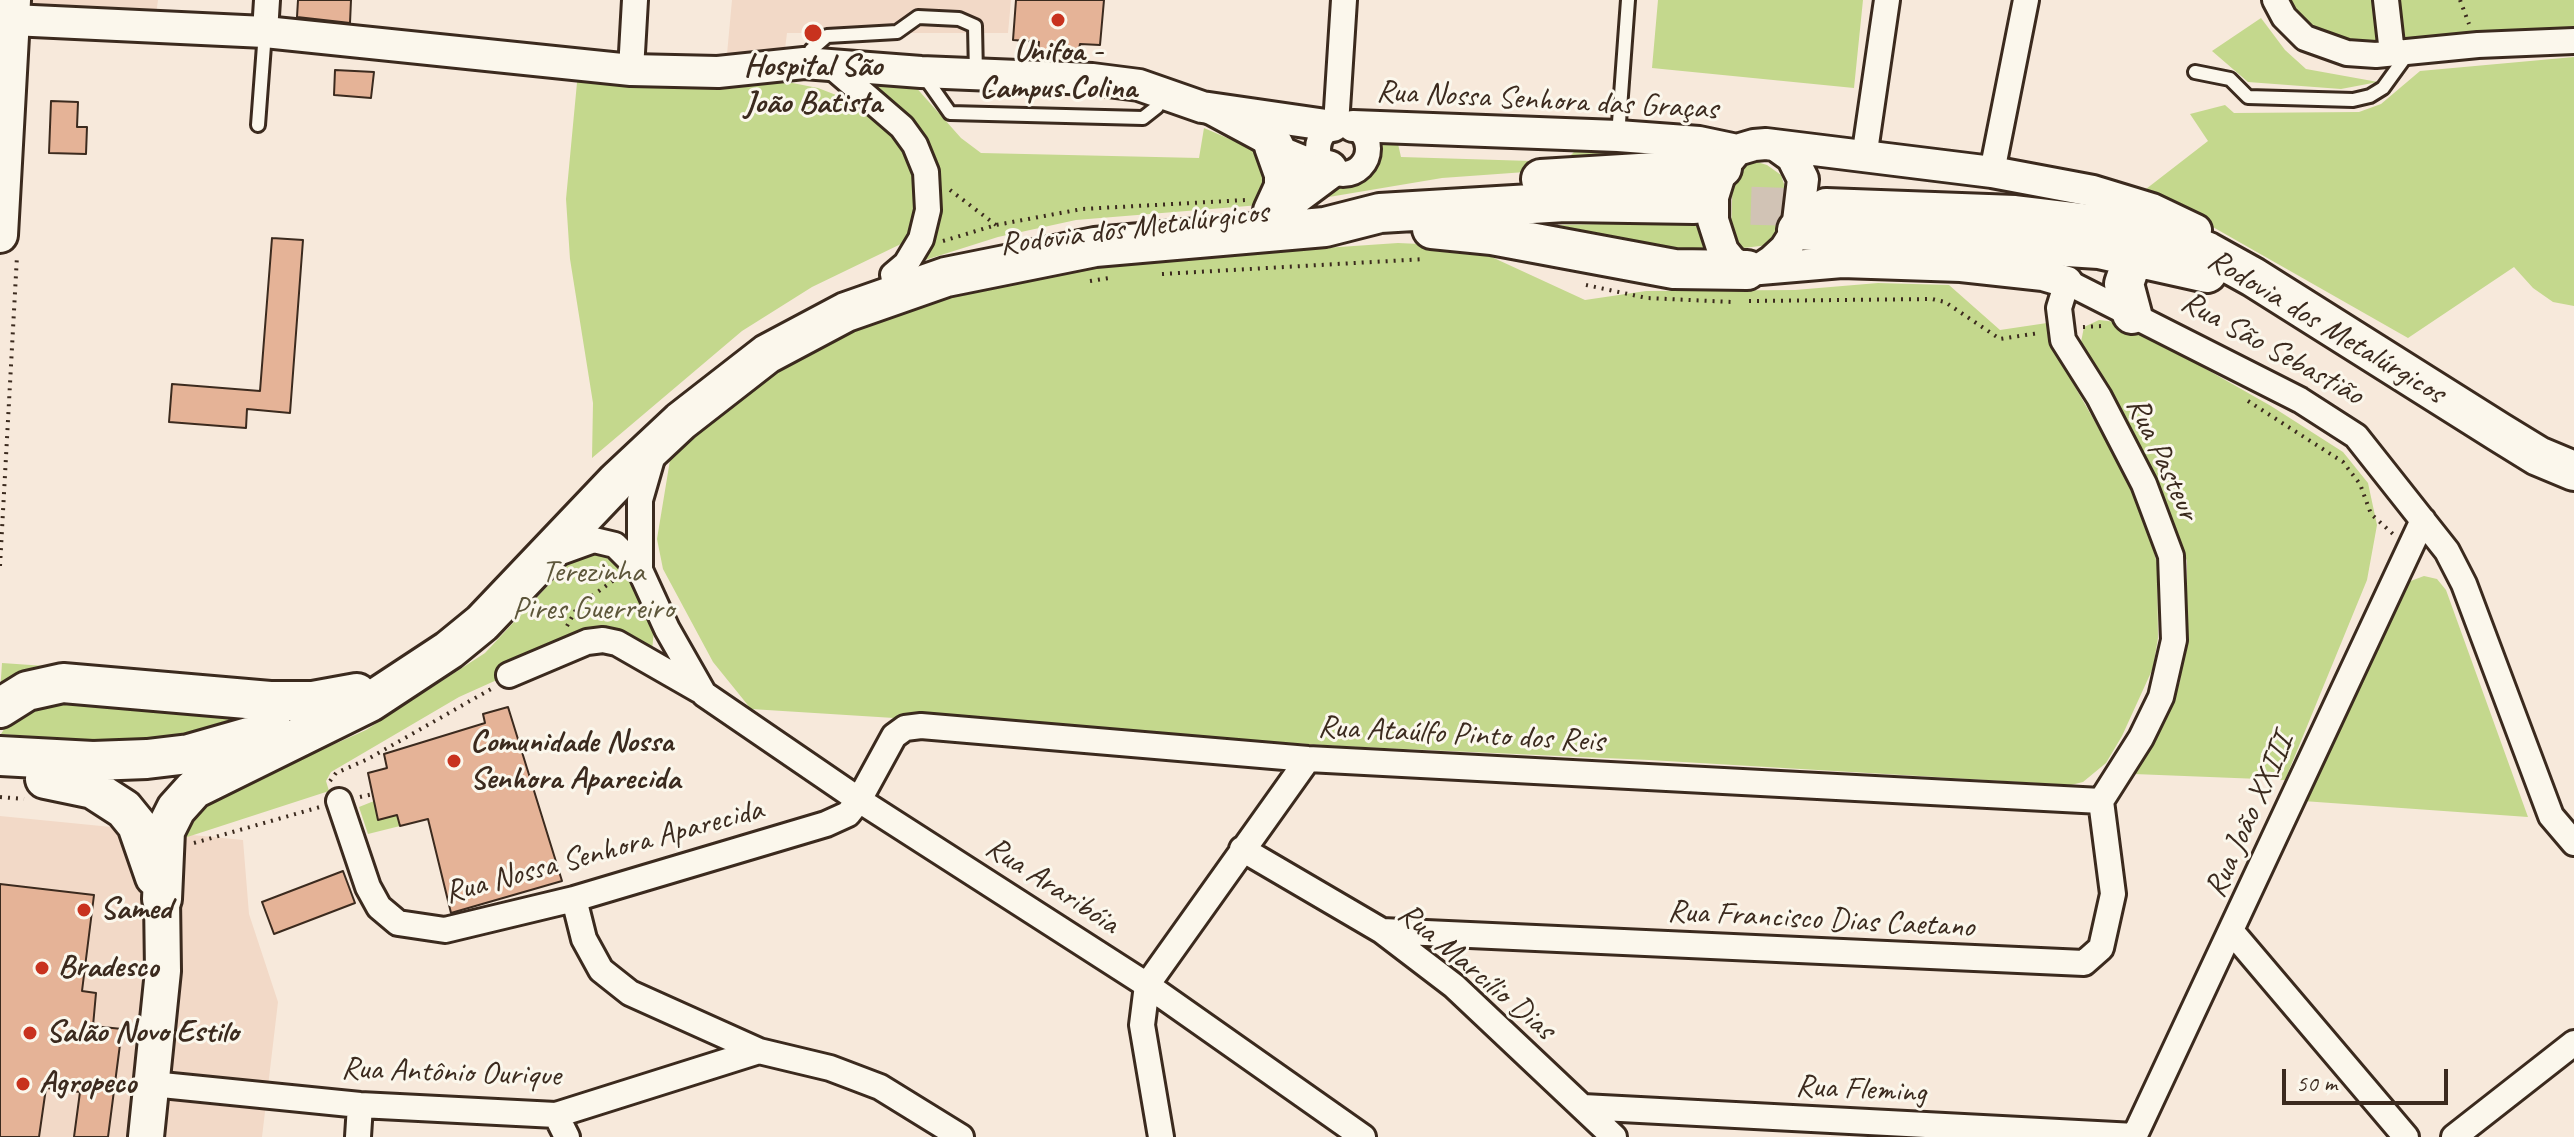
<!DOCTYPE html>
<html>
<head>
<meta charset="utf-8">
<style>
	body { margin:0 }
	#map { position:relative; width:2574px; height:1137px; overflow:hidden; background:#f7e9db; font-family:Caveat,sans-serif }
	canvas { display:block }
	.scale { position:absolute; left:2282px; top:1069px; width:166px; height:36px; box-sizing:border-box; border:4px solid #3b2a1e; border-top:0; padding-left:10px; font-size:24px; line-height:28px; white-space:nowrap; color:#3b2a1e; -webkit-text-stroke:6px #fbf7ec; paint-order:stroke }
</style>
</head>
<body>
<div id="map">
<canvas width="2574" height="1137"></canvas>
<div class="scale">50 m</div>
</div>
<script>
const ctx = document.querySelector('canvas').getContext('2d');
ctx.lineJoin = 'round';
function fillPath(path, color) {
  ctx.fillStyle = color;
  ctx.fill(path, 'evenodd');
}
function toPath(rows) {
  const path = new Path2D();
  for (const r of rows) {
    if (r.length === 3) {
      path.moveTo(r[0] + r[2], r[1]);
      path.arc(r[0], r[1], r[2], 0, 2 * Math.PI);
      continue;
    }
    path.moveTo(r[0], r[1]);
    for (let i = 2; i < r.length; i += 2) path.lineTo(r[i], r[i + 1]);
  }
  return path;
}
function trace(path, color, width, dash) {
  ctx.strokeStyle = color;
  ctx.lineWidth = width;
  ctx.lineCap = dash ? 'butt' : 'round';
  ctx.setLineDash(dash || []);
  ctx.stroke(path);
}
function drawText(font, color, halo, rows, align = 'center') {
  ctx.font = font + ' Caveat,sans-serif';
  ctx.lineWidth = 6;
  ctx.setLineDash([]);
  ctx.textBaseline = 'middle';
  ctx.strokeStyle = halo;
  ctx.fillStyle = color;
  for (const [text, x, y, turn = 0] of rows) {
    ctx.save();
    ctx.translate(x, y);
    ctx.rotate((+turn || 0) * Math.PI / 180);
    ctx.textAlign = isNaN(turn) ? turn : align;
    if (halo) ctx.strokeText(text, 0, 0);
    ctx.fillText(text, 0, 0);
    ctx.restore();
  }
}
fillPath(toPath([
	[0,0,158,0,156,15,0,3],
	[732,0,1011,0,1008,33,787,33,784,57,726,65],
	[0,816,243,840,249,914,278,1002,262,1137,0,1137]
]), '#f2d9c7');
fillPath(toPath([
	[1658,0,1863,0,1854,88,1652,68],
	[2288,0,2375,0,2378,39,2376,43,2340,42,2316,32,2299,19],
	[2392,0,2574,0,2574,32,2398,45],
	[2261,18,2285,50,2306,69,2378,82,2341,89,2248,82,2212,51],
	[2574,57,2574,306,2553,302,2533,288,2514,267,2408,338,2146,189,2208,141,2190,114,2225,105,2234,113,2359,112,2381,104,2420,71],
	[578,72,772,79,818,88,849,100,876,118,909,158,915,174,917,215,903,243,812,287,742,331,592,458,593,403,570,259,566,199],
	[858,77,913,84,961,138,981,153,1199,158,1204,128,1253,149,1274,165,1260,205,1076,220,998,237,919,262,936,186],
	[1396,135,1401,157,1564,162,1580,146,1667,151,1609,166,1442,178,1305,201,1323,181,1355,178,1368,169,1373,157,1371,136],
	[1757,162,1767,165,1781,175,1784,184,1783,229,1769,245,1743,248,1727,235,1728,195,1739,167],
	[1707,176,1715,255,1656,250,1558,225,1695,222],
	[1398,243,1442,245,1483,253,1585,300,1646,291,1795,290,1878,283,1949,285,2000,330,2047,323,2062,364,2138,497,2157,563,2158,638,2153,668,2122,736,2106,763,2083,782,2071,785,1649,760,1339,746,751,709,713,662,663,569,657,539,672,448,711,415,812,349,904,303,1045,267],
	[2099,320,2125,323,2271,406,2343,452,2368,483,2377,525,2367,580,2285,780,2134,774,2180,682,2187,617,2187,561,2173,524,2081,342,2084,327],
	[599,545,633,573,654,628,652,652,552,652,498,671,499,679,459,697,331,772,326,781,329,791,178,840,202,807,214,798,366,730,485,653,555,578,550,573,565,556],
	[2424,576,2437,579,2446,590,2528,817,2303,801,2402,590,2408,582],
	[2,663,60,667,0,693],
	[52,698,250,715,231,731,123,743,1,734,8,723],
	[374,801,397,815,400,826,368,834,359,807]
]), '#c4d88d');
const building = toPath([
	[298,0,351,0,350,23,297,17,298,0],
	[1016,0,1104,0,1100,45,1080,44,1078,54,1038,53,1039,42,1013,40,1016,0],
	[335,70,374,72,371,98,334,95,335,70],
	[51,101,78,102,77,127,87,127,86,154,49,153,51,101],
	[272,238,303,240,290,413,247,409,246,428,169,422,172,384,260,391,272,238],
	[508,707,562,881,451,913,428,819,400,826,397,815,378,820,368,773,387,768,384,754,485,723,483,714,508,707],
	[343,871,355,903,274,934,262,902,343,871],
	[0,884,94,895,82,991,96,993,93,1026,122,1029,108,1137,74,1137,80,1092,46,1088,39,1137,0,1137,0,884]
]);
fillPath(building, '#e5b397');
trace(building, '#3b2a1e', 2);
trace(toPath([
	[1694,204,1826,208]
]), '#d1c3b5', 38, [38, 19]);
const service = toPath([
	[804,63,811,50,827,36,897,32,918,17,959,19,975,26,976,75],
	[2195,72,2230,79,2248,97,2353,100,2370,96,2383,88,2409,52],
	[924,76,950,113,1143,118,1157,107,1160,95],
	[258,125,265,32],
	[1618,136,1628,0]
]);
const minor = toPath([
	[2275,0,2284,17,2305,38,2347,53,2376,55,2478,45,2574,41],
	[2386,0,2392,53],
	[265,32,267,0],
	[829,64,902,127,915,145,926,172,928,210,921,239,906,264,893,275],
	[631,70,635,0],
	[1207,110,1274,146,1325,167],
	[1343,149,25],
	[1336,125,1344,0],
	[1864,158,1887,0],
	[1992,172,2026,0],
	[558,553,594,540,615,545,640,570,667,629,704,694,859,800,1147,985,1363,1137],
	[640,570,640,500,653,455],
	[509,675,587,642,603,640,617,643,699,690],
	[339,801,368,887,379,907,398,923,445,930,574,899,826,824,848,814,859,800,894,736,905,728,921,726,1308,759,2101,801],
	[2101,801,2141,738,2161,697,2174,640,2171,556,2144,484,2099,397,2063,340,2059,308,2067,282,2300,400,2356,436,2447,551,2464,584,2551,816,2574,843],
	[1242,849,1382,931,1454,986,1614,1137],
	[574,899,584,939,601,970,630,993,759,1051],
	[1382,931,2084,963,2101,948,2113,894,2101,801],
	[2232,932,2406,1137],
	[152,1084,360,1105,556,1115,759,1051,830,1068,880,1087,961,1137],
	[1583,1107,2135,1136],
	[556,1115,567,1137],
	[358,1137,360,1105],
	[1161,1137,1142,1025,1147,985,1308,759],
	[2134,1137,2423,520],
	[2454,1137,2574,1043]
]);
const tertiary = toPath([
	[12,20,265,32,631,70,718,72,804,63,921,72,1092,79,1139,85,1202,107,1333,126],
	[1353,126,1618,136,1699,142,1737,150],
	[1778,147,1792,157,1803,179,1797,230,1785,249,1772,261,1760,269,1747,270,1732,262,1723,251,1713,220,1713,197,1722,168,1737,150,1754,145,1766,144,1992,172,2093,191,2152,209,2196,230],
	[1760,269,1842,262,1961,266,2043,275,2067,282]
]);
const secondary = toPath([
	[0,235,13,0],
	[146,1137,163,971,162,899]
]);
const primary = toPath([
	[1541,179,1722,168],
	[1826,208,2015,215,2158,232,2208,252,2253,277,2499,432,2538,456,2574,471],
	[1273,211,1284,187,1284,174,1274,146],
	[1273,211,1328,170],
	[1432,229,1492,235,1674,269,1747,270],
	[1797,230,2099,249,2207,273],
	[2132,314,2124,284,2134,254],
	[0,708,27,691,63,683,270,701,313,701,357,693],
	[0,756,93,761,147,759,189,754,273,730],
	[45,779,93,789,124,809,137,825,155,877],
	[162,899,165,831,176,809,194,789,370,702,449,650,482,623,617,481,681,421,767,354,846,312,946,277,1095,247,1325,227,1380,213,1565,202,1694,204]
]);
trace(service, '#3b2a1e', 18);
trace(minor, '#3b2a1e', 30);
trace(tertiary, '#3b2a1e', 36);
trace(secondary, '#3b2a1e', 40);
trace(primary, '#3b2a1e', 44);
trace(toPath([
	[2460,0,2469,24],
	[950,190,996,225],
	[943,241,996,225,1082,209,1246,200],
	[1162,274,1425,259],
	[1090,281,1109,278],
	[1586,285,1647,298,1732,302],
	[1749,301,1932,299,1945,302,2000,339,2039,333],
	[2083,327,2103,326],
	[2248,401,2343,462,2360,484,2371,514,2393,534],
	[0,566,17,256],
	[567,626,578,606,617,578],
	[330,781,336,773,368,759,491,689],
	[0,797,24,799],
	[360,797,373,794],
	[194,843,320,807]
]), '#3b2a1e', 4, [2, 6]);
trace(service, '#fbf7ec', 12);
trace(minor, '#fbf7ec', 24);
trace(tertiary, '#fbf7ec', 30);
trace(secondary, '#fbf7ec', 34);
trace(primary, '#fbf7ec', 38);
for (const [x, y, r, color] of [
	[1058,20,8,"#c8321e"],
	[813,33,10,"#c8321e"],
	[454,761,8,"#c8321e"],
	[84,910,8,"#c8321e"],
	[42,968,8,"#c8321e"],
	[30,1033,8,"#c8321e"],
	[23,1084,8,"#c8321e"]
]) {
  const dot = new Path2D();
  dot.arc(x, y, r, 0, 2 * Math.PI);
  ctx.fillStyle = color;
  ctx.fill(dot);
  trace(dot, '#fbf7ec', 3);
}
drawText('bold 32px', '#3b2a1e', '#fbf7ec', [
	["Unifoa -",1058,52,"center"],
	["Campus Colina",1058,89,"center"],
	["Hospital São",813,67,"center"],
	["João Batista",813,104,"center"],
	["Comunidade Nossa",470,743],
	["Senhora Aparecida",470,780],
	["Samed",100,910],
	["Bradesco",58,968],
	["Salão Novo Estilo",46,1033],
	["Agropeco",39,1084]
], 'left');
drawText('32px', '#3b2a1e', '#fbf7ec', [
	["Rua Nossa Senhora das Graças",1547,101,3],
	["Rodovia dos Metalúrgicos",1134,229,-7],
	["Rodovia dos Metalúrgicos",2326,327,31],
	["Rua São Sebastião",2272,349,29],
	["Rua Pasteur",2162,459,65],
	["Rua Ataúlfo Pinto dos Reis",1461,735,3],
	["Rua João XXIII",2250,816,-66],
	["Rua Nossa Senhora Aparecida",604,852,-15],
	["Rua Araribóia",1052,886,33],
	["Rua Francisco Dias Caetano",1821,920,3],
	["Rua Marcílio Dias",1476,972,40],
	["Rua Antônio Ourique",451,1073,2],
	["Rua Fleming",1861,1090,3]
]);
drawText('32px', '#5d563a', '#fbf7ec', [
	["Terezinha",593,573],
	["Pires Guerreiro",593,610]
]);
</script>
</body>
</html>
